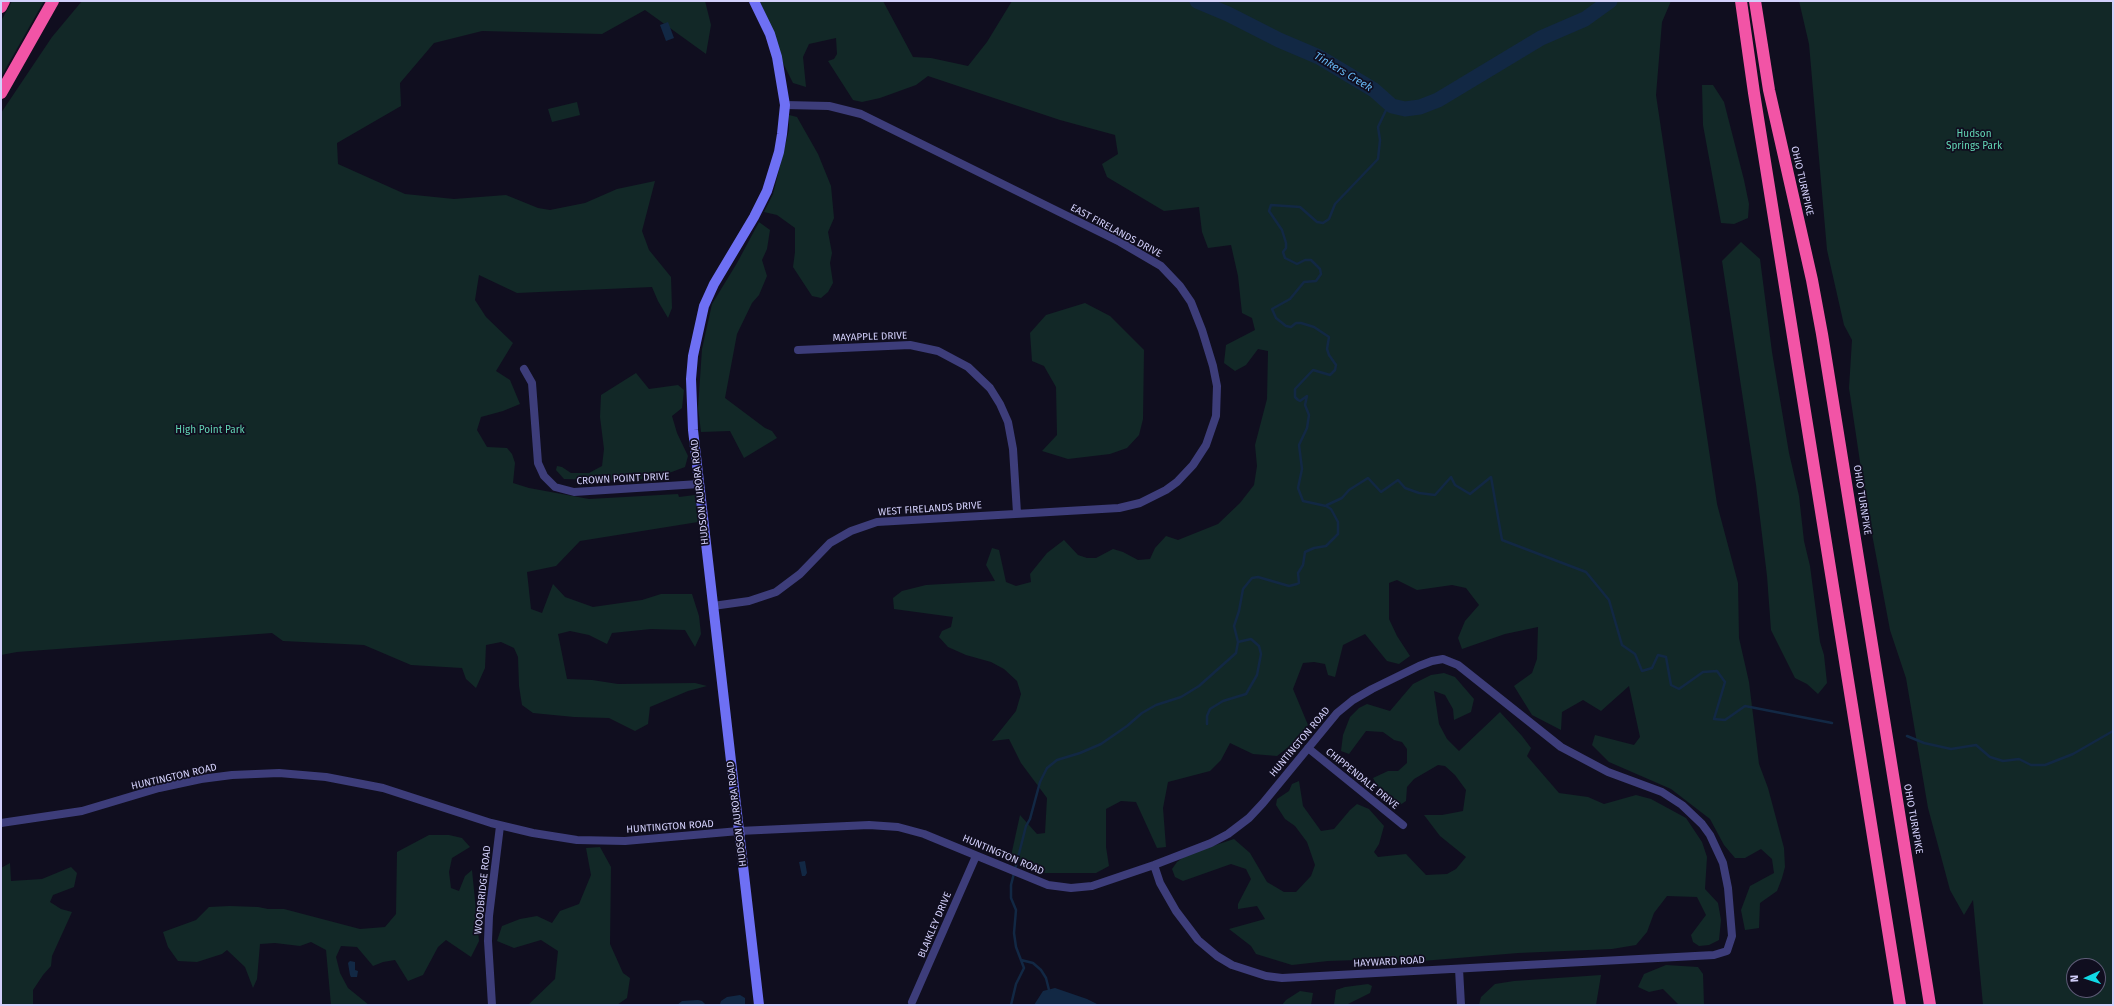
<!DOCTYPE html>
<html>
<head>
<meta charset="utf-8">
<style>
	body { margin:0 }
	#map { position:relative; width:2114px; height:1006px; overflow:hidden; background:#100e1f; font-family:"Fira Sans",sans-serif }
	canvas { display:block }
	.frame { position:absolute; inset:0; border:2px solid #d3d0fb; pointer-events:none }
	.north { position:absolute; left:2066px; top:958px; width:40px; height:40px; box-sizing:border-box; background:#100e1f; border:1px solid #5e5c77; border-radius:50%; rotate:267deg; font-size:11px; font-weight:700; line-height:16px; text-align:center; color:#d3d0fb }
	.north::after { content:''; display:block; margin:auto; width:14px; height:18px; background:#11d9e5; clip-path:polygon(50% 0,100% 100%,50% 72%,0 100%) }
</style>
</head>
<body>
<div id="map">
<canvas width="2114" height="1006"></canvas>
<div class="frame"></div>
<div class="north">N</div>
</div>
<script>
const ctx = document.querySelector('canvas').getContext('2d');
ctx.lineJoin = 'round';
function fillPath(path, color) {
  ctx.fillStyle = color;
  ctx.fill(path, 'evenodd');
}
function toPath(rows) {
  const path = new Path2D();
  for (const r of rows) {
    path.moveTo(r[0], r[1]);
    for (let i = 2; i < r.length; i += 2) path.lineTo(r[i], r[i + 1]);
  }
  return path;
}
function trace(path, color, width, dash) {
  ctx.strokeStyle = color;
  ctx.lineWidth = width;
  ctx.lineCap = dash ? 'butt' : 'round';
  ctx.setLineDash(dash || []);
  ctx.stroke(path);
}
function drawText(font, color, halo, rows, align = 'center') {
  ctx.font = font + ' "Fira Sans",sans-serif';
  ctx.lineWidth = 3.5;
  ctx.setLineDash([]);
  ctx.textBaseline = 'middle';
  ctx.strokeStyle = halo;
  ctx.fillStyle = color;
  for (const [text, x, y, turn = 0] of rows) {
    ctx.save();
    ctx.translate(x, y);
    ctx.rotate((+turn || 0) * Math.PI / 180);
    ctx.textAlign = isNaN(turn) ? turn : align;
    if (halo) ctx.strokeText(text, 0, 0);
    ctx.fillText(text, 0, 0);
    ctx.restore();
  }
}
fillPath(toPath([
	[12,1,44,1,1,77,1,21],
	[82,1,705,1,711,25,706,54,645,10,602,34,482,31,434,43,400,83,401,106,337,143,338,164,405,194,454,199,506,195,538,208,550,210,585,203,617,189,655,181,642,231,649,250,671,277,672,308,668,318,658,301,652,287,517,293,479,275,475,300,486,317,513,343,496,371,510,380,520,404,503,411,481,417,477,430,487,447,507,448,512,454,515,463,513,483,529,488,589,499,678,494,679,497,695,495,698,522,580,541,556,566,527,572,531,609,542,613,553,584,565,597,593,607,642,600,661,594,692,594,699,616,701,634,695,647,685,630,651,629,612,633,607,644,589,635,570,631,558,634,567,679,592,680,618,684,695,683,707,686,688,691,650,707,648,724,635,731,609,718,574,717,533,713,522,705,519,686,518,657,514,648,501,642,486,645,485,668,476,688,466,679,462,668,411,665,364,645,283,641,272,633,17,652,1,655,1,113,52,37],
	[760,1,883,1,913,57,931,58,968,66,987,42,1012,1,1671,1,1662,22,1656,95,1717,504,1738,583,1739,638,1749,682,1759,764,1768,788,1784,848,1785,867,1782,878,1777,891,1760,903,1759,928,1745,930,1741,910,1750,886,1774,873,1772,859,1761,849,1745,858,1735,858,1724,845,1710,819,1671,789,1609,762,1592,745,1595,735,1634,745,1640,737,1629,686,1601,711,1583,700,1562,712,1561,730,1532,715,1514,686,1532,673,1537,659,1538,627,1505,634,1462,649,1458,638,1465,621,1479,605,1466,588,1452,585,1417,590,1397,580,1389,583,1389,619,1397,636,1410,656,1399,664,1387,661,1365,634,1343,645,1335,677,1328,675,1325,664,1314,662,1303,663,1293,689,1308,725,1296,741,1277,756,1253,754,1230,743,1221,760,1210,771,1168,782,1163,808,1166,847,1157,848,1136,802,1121,801,1106,809,1106,847,1109,866,1096,873,1042,873,1011,856,1020,815,1037,834,1045,833,1047,798,1021,763,1009,739,992,741,1016,711,1021,694,1017,681,1004,669,991,662,966,655,948,647,939,637,942,631,951,627,953,617,894,609,893,598,902,591,926,585,995,581,986,565,992,548,999,550,1006,582,1016,586,1031,582,1030,574,1047,553,1064,540,1078,555,1087,558,1096,558,1113,549,1123,552,1138,560,1150,559,1155,548,1166,536,1178,540,1218,524,1240,503,1254,485,1257,466,1255,445,1267,399,1268,351,1258,349,1246,365,1235,371,1224,363,1226,345,1255,330,1252,318,1242,313,1238,276,1231,245,1208,248,1202,232,1199,207,1164,211,1107,177,1102,164,1118,154,1115,135,1060,120,928,76,916,85,880,98,862,102,853,100,828,61,834,59,837,54,836,38,809,44,803,57,806,87,793,83,780,57,771,27],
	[1799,1,2113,1,2113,1005,1983,1005,1973,900,1964,915,1950,890,1928,808,1906,678,1890,630,1866,502,1849,388,1852,340,1844,325,1827,250,1809,44],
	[2074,966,2098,966,2098,990,2074,990],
	[1702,85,1713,85,1724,102,1744,180,1749,204,1748,218,1734,224,1721,223,1703,125],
	[577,102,580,115,552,122,548,109],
	[789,115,797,117,818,154,831,186,834,218,828,232,832,253,830,263,833,283,828,292,821,298,812,296,793,267,795,252,795,228,777,215,764,212,773,194,789,130],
	[759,222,770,230,767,249,762,260,767,276,759,295,752,303,737,334,725,398,765,428,772,431,777,438,744,458,730,431,701,432,698,408,702,349,712,304,737,263],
	[1741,242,1760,259,1772,352,1789,453,1799,496,1804,541,1810,566,1820,642,1824,655,1827,683,1818,694,1807,684,1795,678,1771,630,1767,576,1756,485,1722,261],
	[1085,303,1110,316,1144,350,1143,419,1139,435,1127,448,1110,454,1068,459,1042,451,1057,435,1056,387,1044,366,1032,361,1030,333,1046,315],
	[636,373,649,389,678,385,684,390,682,408,672,416,677,433,688,456,685,467,661,476,629,481,564,479,556,470,557,466,562,467,571,473,589,473,602,466,604,449,600,417,601,395],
	[1444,673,1455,677,1474,699,1471,712,1454,720,1453,709,1445,695,1434,691,1439,724,1447,739,1459,751,1500,712,1522,736,1531,748,1527,756,1559,793,1588,797,1604,804,1636,795,1651,799,1686,818,1702,842,1707,857,1705,889,1718,903,1721,920,1719,940,1709,945,1699,946,1693,942,1691,935,1706,915,1697,897,1667,896,1654,913,1647,932,1636,945,1612,949,1518,953,1410,962,1358,960,1328,961,1292,965,1256,954,1251,946,1229,929,1265,919,1257,906,1238,909,1238,904,1251,879,1246,869,1231,864,1183,881,1175,877,1172,869,1177,862,1186,855,1234,839,1250,853,1267,882,1284,892,1296,892,1311,876,1315,865,1307,842,1295,826,1285,819,1276,805,1277,799,1289,791,1292,784,1299,781,1303,806,1321,831,1334,829,1350,810,1357,804,1369,809,1384,826,1379,844,1374,852,1378,857,1406,854,1426,875,1447,874,1456,869,1466,857,1440,836,1424,815,1442,815,1463,811,1466,790,1455,775,1445,766,1438,765,1414,779,1407,787,1406,801,1400,805,1393,804,1385,800,1373,778,1388,771,1398,771,1407,763,1407,749,1402,742,1394,740,1383,732,1366,731,1349,754,1341,751,1343,735,1350,717,1359,708,1367,704,1390,711,1413,684,1431,675],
	[429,835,449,835,462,838,470,847,452,858,449,872,451,888,459,891,465,876,472,870,479,941,471,957,446,940,438,947,423,975,408,981,395,960,383,962,373,966,357,947,341,946,336,957,340,973,348,988,369,1005,331,1005,326,950,311,942,300,946,275,943,260,944,257,979,253,988,245,967,227,950,222,954,197,962,178,961,168,947,163,932,196,920,209,907,230,906,258,907,268,909,284,909,360,929,385,927,396,914,397,852],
	[600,847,611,867,610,944,623,973,630,978,627,998,617,1005,528,1005,555,979,558,951,541,940,514,948,497,941,502,926,520,919,537,916,552,923,560,911,579,904,591,875,586,848],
	[10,863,11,881,42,879,71,867,77,873,74,887,53,895,50,902,61,909,72,912,52,956,51,966,43,975,33,990,33,1005,1,1005,1,868],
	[1666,965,1698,967,1703,974,1704,1005,1679,1005,1663,989,1649,992,1638,987,1644,974],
	[1601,975,1596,1005,1479,1005,1481,997,1495,984,1514,981],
	[1368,984,1372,986,1370,993,1346,1005,1334,1005,1336,990,1345,987],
	[1300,991,1313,993,1311,1005,1282,1005,1286,1000]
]), '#122827');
fillPath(toPath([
	[668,22,674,38,666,41,660,25],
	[805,861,807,873,805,876,802,876,799,862],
	[350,961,355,962,355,970,358,971,357,977,351,977,350,975,348,963],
	[1055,988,1087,999,1099,1005,1034,1005,1043,991],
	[740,995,745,998,745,1005,720,1004,721,1001,727,997],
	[698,1000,702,1001,706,1005,677,1005,682,1001]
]), '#122844');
trace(toPath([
	[1327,505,1342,498,1349,490,1368,478,1381,492,1398,480,1405,488,1419,493,1435,495,1451,477,1455,485,1470,494,1491,477,1502,540,1586,572,1609,600,1622,645,1635,654,1642,671,1652,668,1658,655,1666,657,1671,685,1679,689,1703,672,1717,671,1725,682,1714,719,1725,720,1745,706,1832,723],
	[1207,724,1207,716,1210,709,1223,701,1246,694,1257,675,1261,654,1259,646,1251,639,1238,642],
	[1907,736,1924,743,1951,749,1976,745,1990,757,2003,761,2019,759,2031,765,2045,765,2073,754,2113,731],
	[1021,960,1033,963,1041,970,1046,978,1049,990],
	[1011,1005,1016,984,1024,968,1016,947,1014,933,1016,910,1011,898,1011,885,1026,826,1030,819,1040,782,1047,768,1057,760,1080,753,1101,744,1127,726,1142,713,1156,705,1181,697,1199,686,1236,653,1238,642,1234,626,1239,611,1243,589,1252,578,1258,577,1289,586,1297,584,1299,583,1298,573,1303,565,1305,552,1314,548,1326,546,1338,534,1338,522,1331,509,1326,506,1303,501,1298,488,1302,469,1299,445,1307,428,1309,415,1305,405,1307,396,1300,401,1298,400,1295,397,1295,389,1313,370,1330,375,1335,370,1336,365,1329,355,1327,349,1329,337,1314,327,1301,323,1296,323,1291,327,1286,326,1276,318,1272,309,1290,299,1304,282,1316,281,1321,274,1320,269,1311,260,1305,260,1297,264,1285,258,1283,252,1286,248,1286,243,1282,230,1269,211,1271,205,1300,207,1317,222,1323,223,1329,219,1335,204,1378,159,1380,140,1378,127,1387,108]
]), '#122844', 2.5);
trace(toPath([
	[1197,1,1228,14,1279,40,1319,57,1374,90,1392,106,1405,109,1420,107,1438,100,1541,38,1585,19,1610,1]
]), '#122844', 15);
trace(toPath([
	[798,350,910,345,938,351,968,367,990,388,1000,404,1008,422,1013,449,1017,513],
	[524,369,532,383,538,463,544,476,555,487,574,492,699,484],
	[713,606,749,601,776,592,800,574,830,543,851,531,877,522,1119,508,1140,503,1166,490,1177,482,1193,465,1206,445,1216,416,1217,386,1213,366,1202,330,1191,302,1180,286,1161,266,1120,242,861,114,829,106,785,105],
	[1308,748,1403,825],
	[1,823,82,811,159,788,201,779,232,775,279,773,326,777,383,788,491,823,533,833,577,840,625,841,739,831,869,825,898,827,924,834,1048,885,1071,888,1092,886,1154,865,1211,843,1228,834,1249,818,1263,803,1337,713,1353,700,1372,689,1419,666,1432,661,1443,659,1458,665,1561,747,1608,772,1662,792,1682,805,1702,824,1710,835,1723,863,1728,888,1732,936,1727,951,1714,955,1282,978,1266,976,1232,965,1217,956,1198,940,1176,911,1160,883,1154,865],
	[1459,969,1461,1005],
	[912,1002,976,856],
	[492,1005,488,941,489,916,500,826]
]), '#3d3d7a', 8);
trace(toPath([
	[754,1,770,34,777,57,785,105,782,134,779,152,767,191,754,217,714,284,704,306,693,356,691,379,693,430,759,1005]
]), '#6e70f4', 10);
trace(toPath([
	[1741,1,1754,93,1900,1005],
	[1755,1,1769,90,1812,280,1822,334,1930,1005],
	[1,7,4,1],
	[1,93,53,1]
]), '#f254a6', 12);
drawText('10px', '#62d5b4', '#100e1f', [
	["Hudson",1974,134],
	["Springs Park",1974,146],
	["High Point Park",210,430]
]);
drawText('10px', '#d3d0fb', '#100e1f', [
	["OHIO TURNPIKE",1802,181,77],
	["EAST FIRELANDS DRIVE",1116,231,28],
	["MAYAPPLE DRIVE",870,337,-2],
	["CROWN POINT DRIVE",623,479,-3],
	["HUDSON AURORA ROAD",700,492,-96],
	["OHIO TURNPIKE",1862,500,81],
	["WEST FIRELANDS DRIVE",930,509,-4],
	["HUNTINGTON ROAD",1300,742,-50],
	["HUNTINGTON ROAD",174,777,-13],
	["CHIPPENDALE DRIVE",1362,779,39],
	["HUDSON AURORA ROAD",737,814,-97],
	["OHIO TURNPIKE",1913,819,80],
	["HUNTINGTON ROAD",670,827,-4],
	["HUNTINGTON ROAD",1003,855,23],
	["WOODBRIDGE ROAD",483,890,-84],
	["BLAIKLEY DRIVE",935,925,-67],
	["HAYWARD ROAD",1389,962,-3]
]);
drawText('italic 11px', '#66b7f3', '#100e1f', [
	["Tinkers Creek",1343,72,31]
]);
</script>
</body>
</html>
